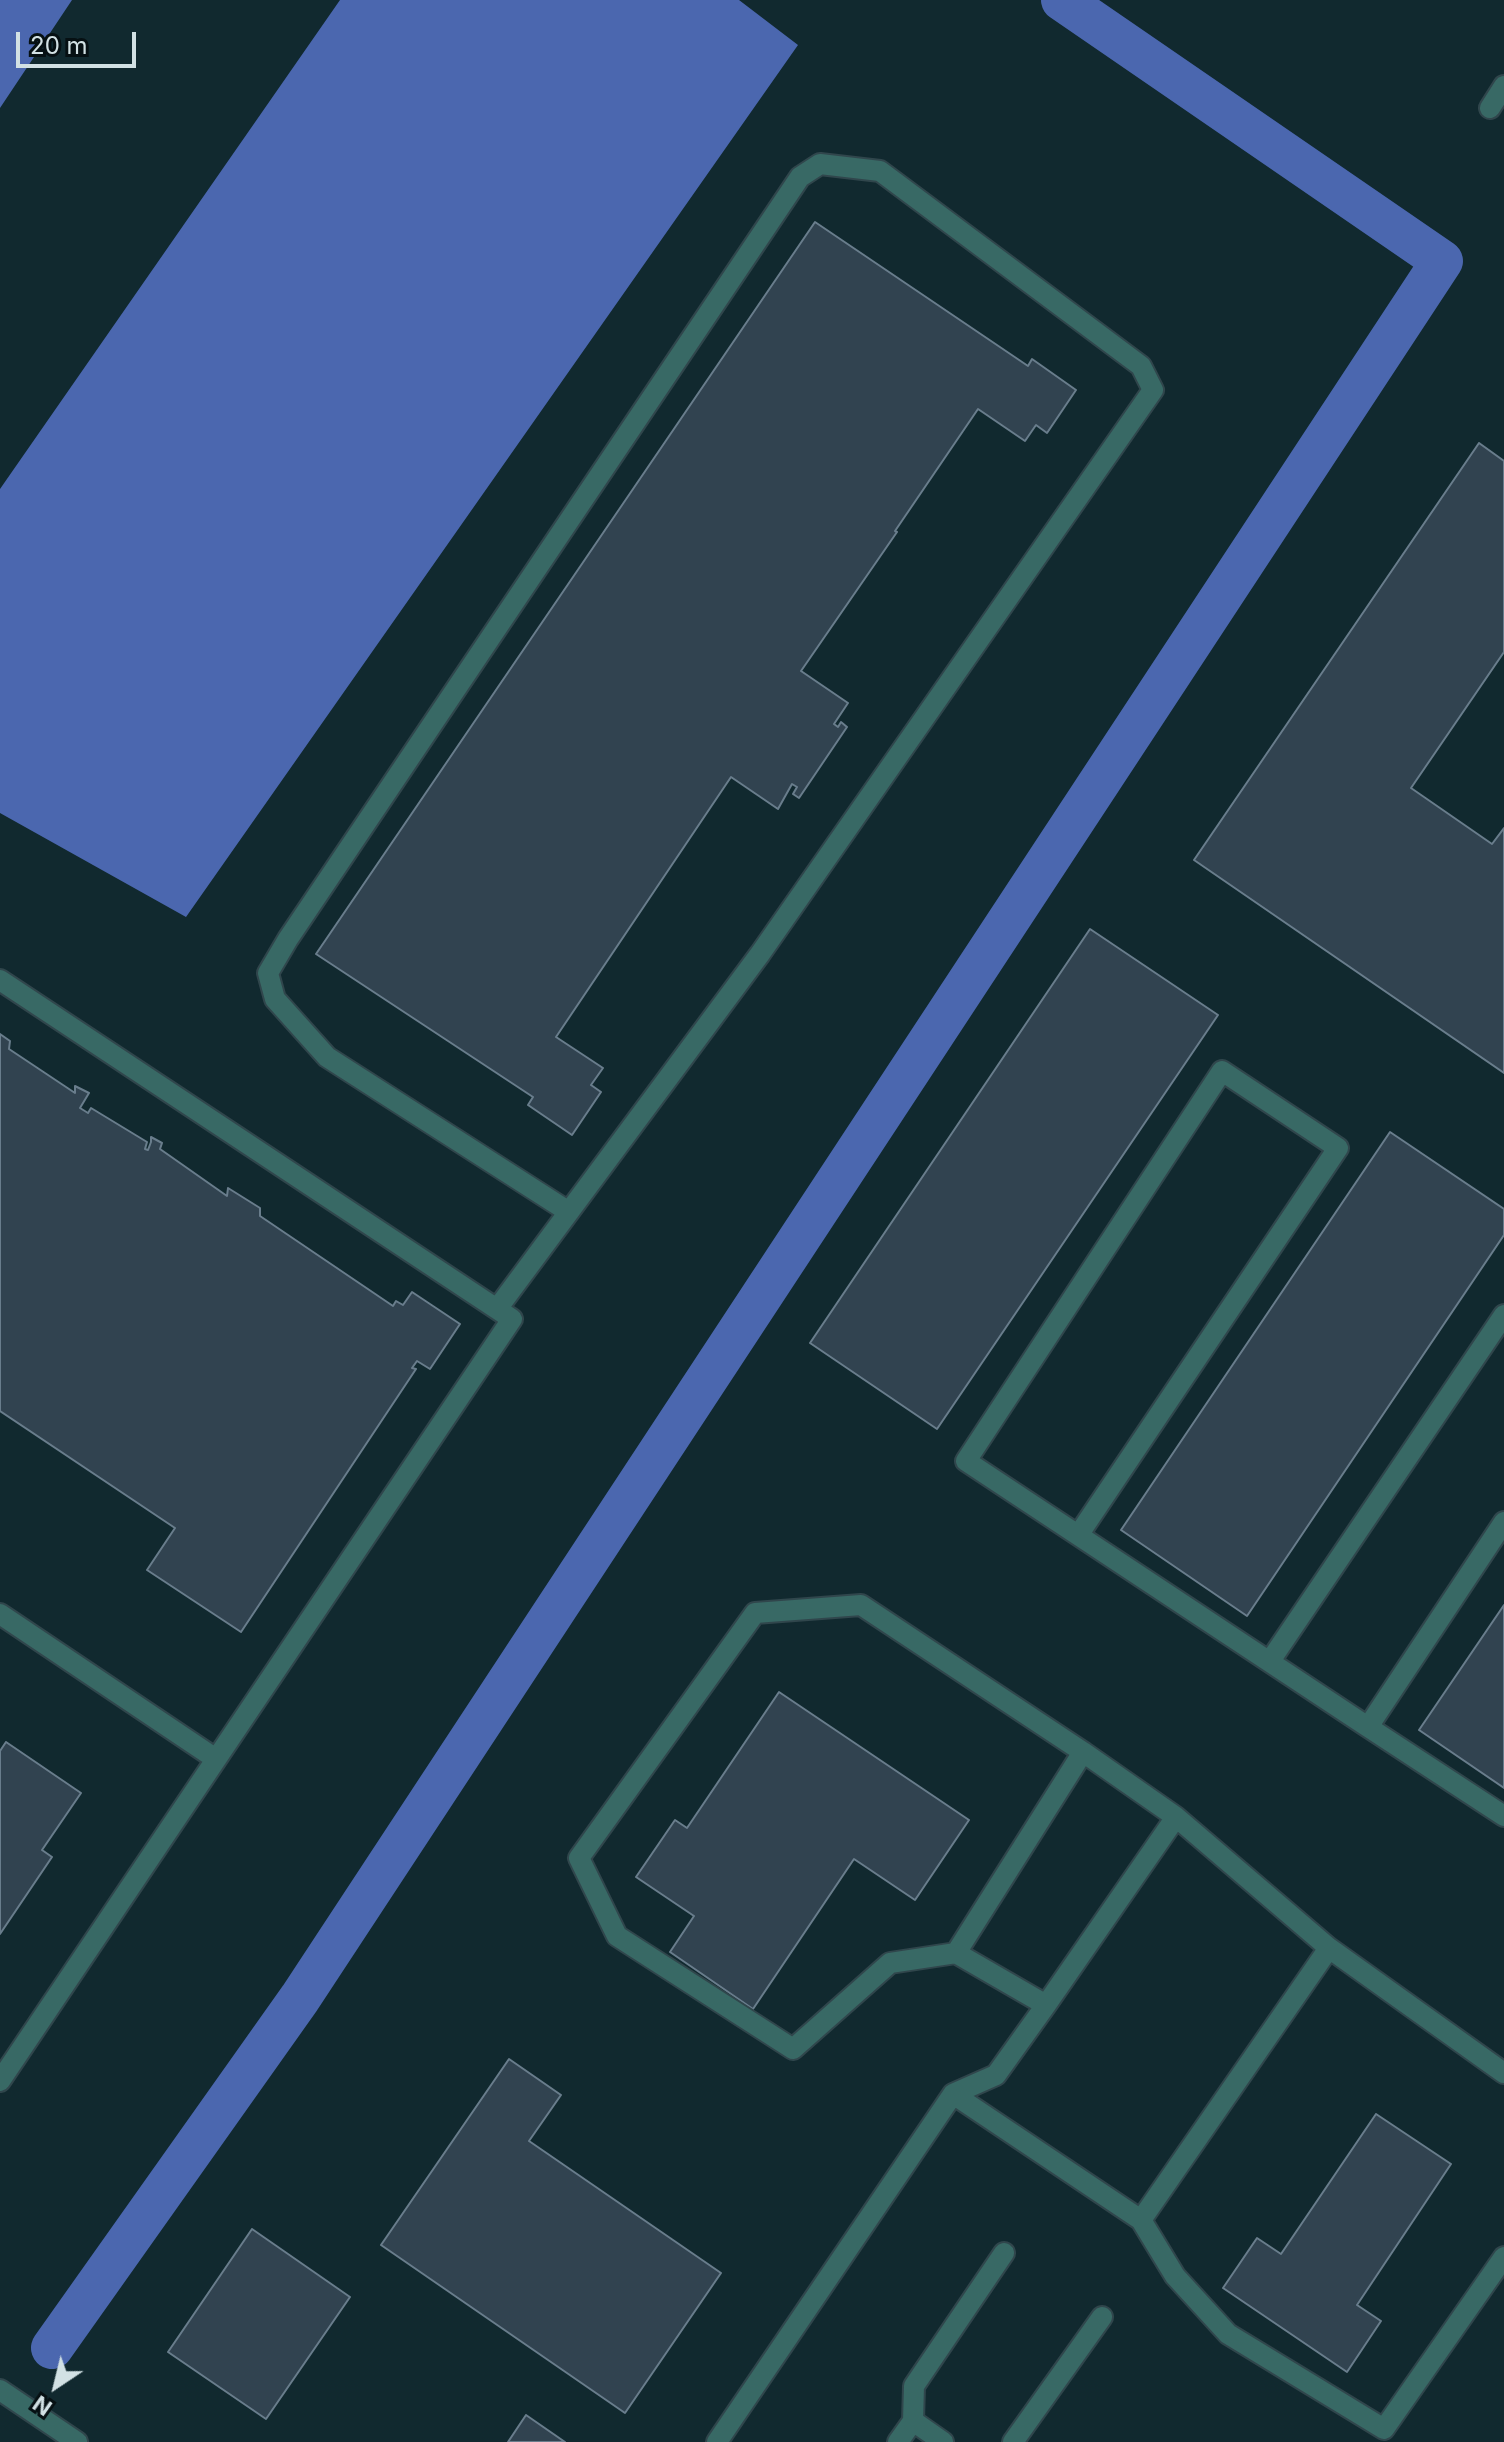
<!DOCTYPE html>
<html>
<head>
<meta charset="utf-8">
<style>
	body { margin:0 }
	#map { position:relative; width:1504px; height:2442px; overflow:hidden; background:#11292f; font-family:Inter,sans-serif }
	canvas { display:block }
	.north { position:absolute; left:16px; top:2346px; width:80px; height:80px; -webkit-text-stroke:6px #061013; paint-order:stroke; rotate:215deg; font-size:22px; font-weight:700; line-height:32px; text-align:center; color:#d2e1e4 }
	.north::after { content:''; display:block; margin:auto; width:28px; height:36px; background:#d2e1e4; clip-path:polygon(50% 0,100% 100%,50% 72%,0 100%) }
	.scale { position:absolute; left:16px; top:32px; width:120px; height:36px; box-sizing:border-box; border:4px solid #d2e1e4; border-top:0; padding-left:10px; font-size:24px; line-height:28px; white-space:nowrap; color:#d2e1e4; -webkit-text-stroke:6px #061013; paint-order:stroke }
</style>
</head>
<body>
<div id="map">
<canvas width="1504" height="2442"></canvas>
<div class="north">N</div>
<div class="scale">20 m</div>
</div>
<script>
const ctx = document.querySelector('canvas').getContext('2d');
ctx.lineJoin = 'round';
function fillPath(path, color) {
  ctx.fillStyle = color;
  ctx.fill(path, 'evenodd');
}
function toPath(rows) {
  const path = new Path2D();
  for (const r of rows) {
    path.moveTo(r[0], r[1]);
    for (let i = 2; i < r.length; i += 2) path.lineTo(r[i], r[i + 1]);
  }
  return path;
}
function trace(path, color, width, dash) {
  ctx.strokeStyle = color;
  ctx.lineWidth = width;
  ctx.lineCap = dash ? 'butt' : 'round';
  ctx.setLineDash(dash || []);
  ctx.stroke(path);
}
fillPath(toPath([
	[0,0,72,0,0,108],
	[340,0,739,0,798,45,186,917,0,813,0,489]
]), '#4b67af');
trace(toPath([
	[52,2348,300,1998,1442,261,1062,0]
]), '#4b67af', 42);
const building = toPath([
	[815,222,1028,366,1032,359,1076,390,1047,433,1036,425,1025,441,978,409,895,531,897,532,801,671,848,703,834,724,838,727,841,722,847,727,799,798,793,794,797,787,792,784,778,809,731,777,556,1037,603,1068,591,1085,601,1092,572,1135,528,1105,533,1097,316,954,815,222],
	[1479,443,1504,461,1504,652,1411,788,1492,844,1504,828,1504,1073,1194,860,1479,443],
	[1090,929,1218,1015,937,1429,810,1343,1090,929],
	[0,1034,10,1041,9,1049,75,1093,75,1086,89,1093,80,1108,88,1113,91,1108,147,1142,145,1149,148,1150,151,1142,151,1137,162,1143,160,1149,227,1196,228,1188,260,1208,260,1216,393,1306,396,1301,403,1305,412,1292,460,1324,430,1369,417,1361,412,1368,416,1369,241,1632,147,1570,175,1528,0,1411,0,1034],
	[1390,1132,1504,1209,1504,1235,1247,1616,1121,1530,1390,1132],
	[1504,1605,1504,1788,1419,1730,1504,1605],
	[779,1692,969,1820,915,1900,854,1859,753,2009,670,1952,694,1916,636,1877,675,1820,687,1828,779,1692],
	[6,1742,81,1793,42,1850,52,1857,0,1934,0,1751,6,1742],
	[509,2059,561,2095,529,2141,721,2273,625,2413,381,2245,509,2059],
	[1376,2114,1451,2164,1357,2305,1381,2321,1347,2372,1223,2288,1257,2238,1281,2254,1376,2114],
	[252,2229,350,2297,266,2419,168,2352,252,2229],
	[526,2415,565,2442,508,2442,526,2415]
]);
fillPath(building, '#314350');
trace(building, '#697d8c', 2);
const minor = toPath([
	[1490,108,1504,86],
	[0,980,512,1319,0,2081],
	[497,1309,760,954,1153,390,1141,366,880,171,820,164,800,177,288,939,268,973,275,999,327,1057,569,1212],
	[1079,1534,1338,1148,1222,1071,966,1461,1368,1727,1504,1522],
	[0,1614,216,1759],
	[1270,1661,1504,1315],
	[1368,1727,1504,1816],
	[1329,1948,1504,2073],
	[956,1953,1083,1752],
	[953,2094,996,2075,1046,2005,1176,1817,1083,1752,861,1605,755,1613,579,1858,617,1936,793,2049,890,1963,956,1953,1046,2005],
	[1141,2220,1175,2276,1228,2334,1384,2429,1504,2257],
	[0,2390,77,2442],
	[913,2421,943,2442],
	[717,2442,953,2094,1141,2220,1329,1948,1176,1817],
	[898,2442,913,2421,914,2386,1004,2253],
	[1013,2442,1102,2317]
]);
trace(minor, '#30464c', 24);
trace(minor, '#386965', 20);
</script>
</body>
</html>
